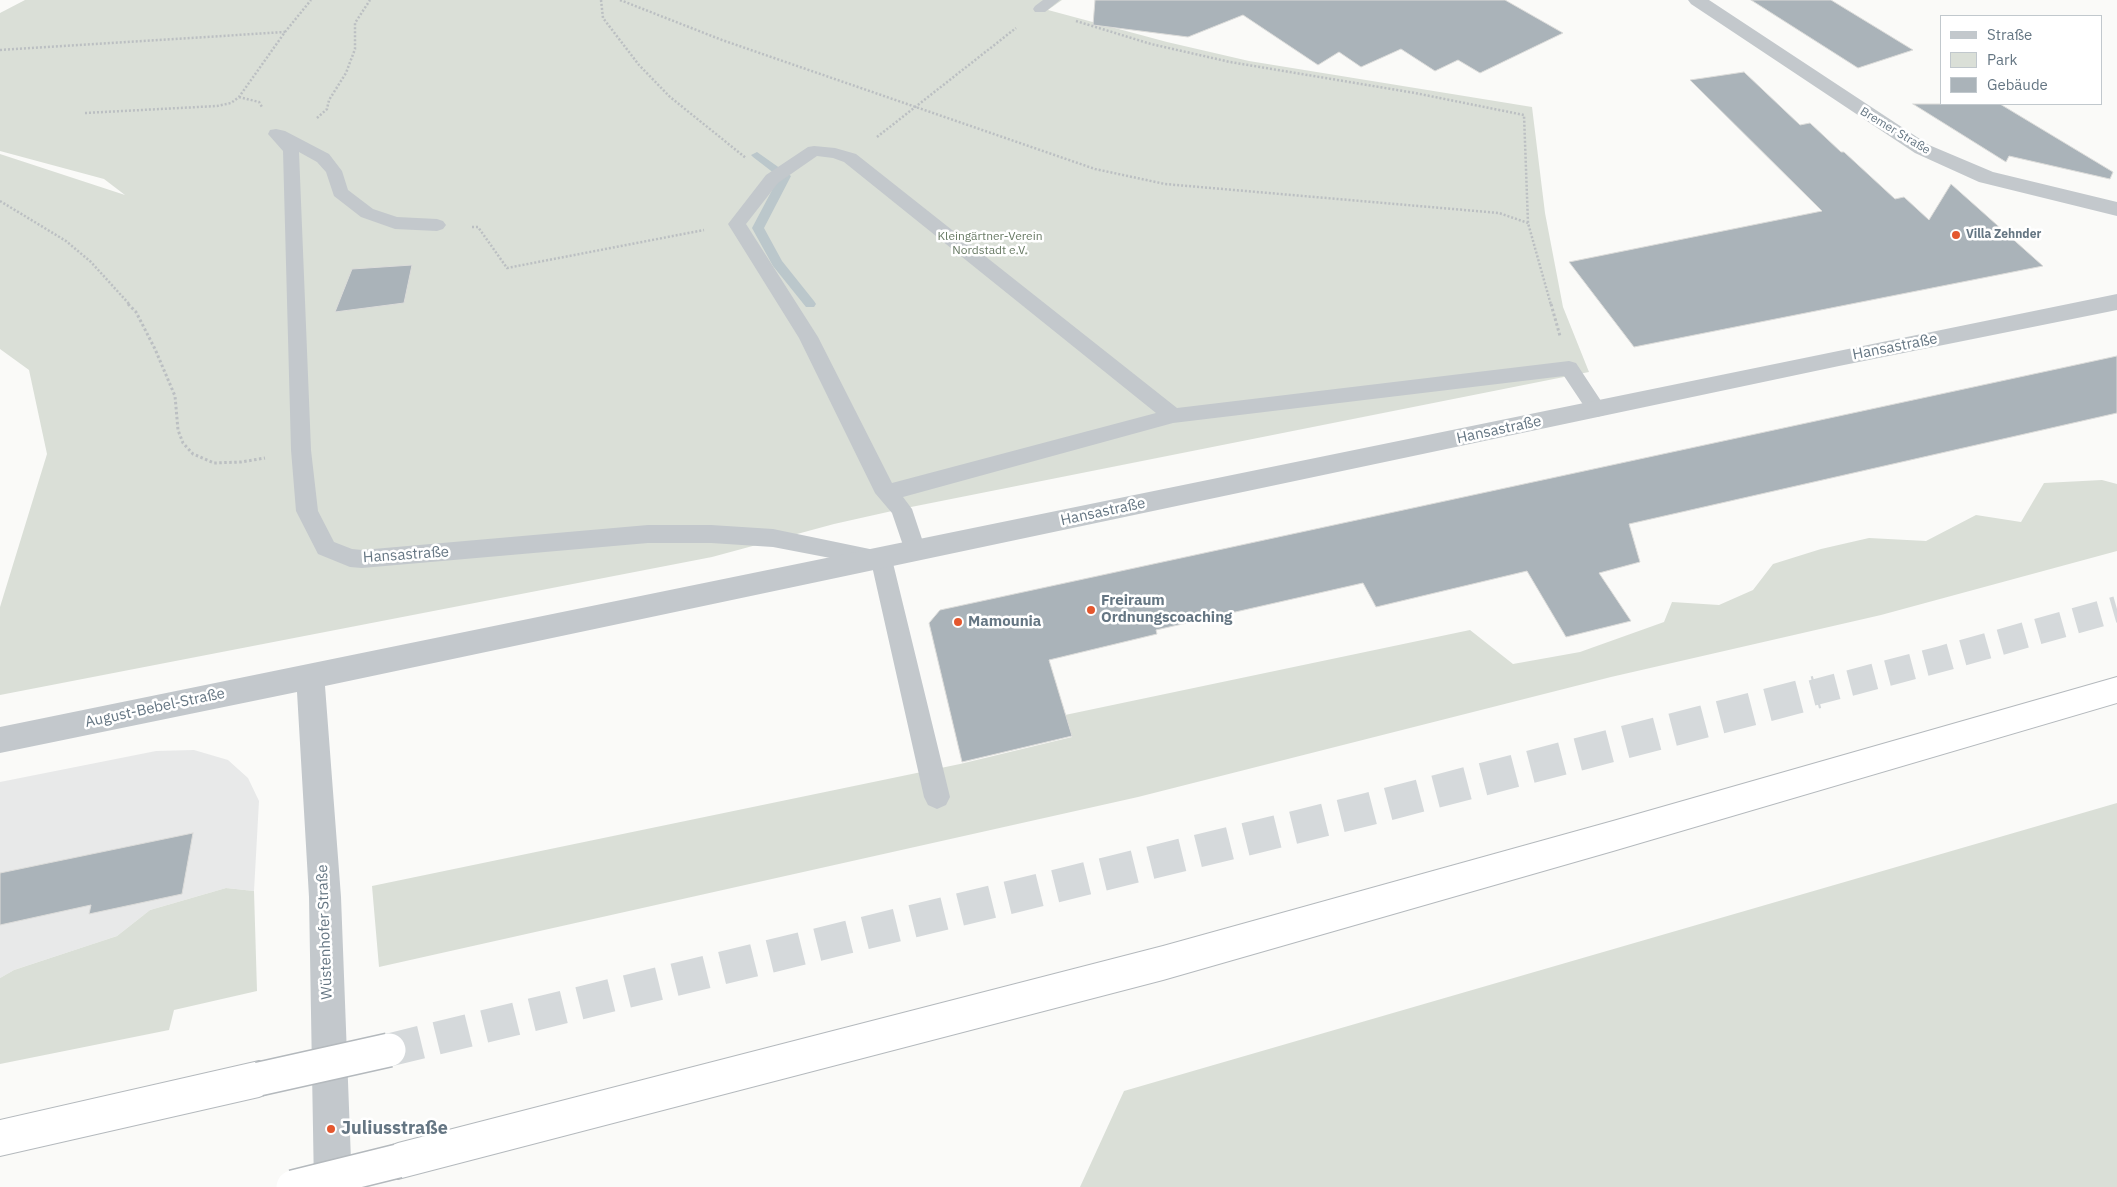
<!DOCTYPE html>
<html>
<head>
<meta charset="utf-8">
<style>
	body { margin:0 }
	#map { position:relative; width:2117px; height:1187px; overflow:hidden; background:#fafaf8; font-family:"IBM Plex Sans",sans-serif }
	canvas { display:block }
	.legend { position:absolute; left:1940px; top:15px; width:162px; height:90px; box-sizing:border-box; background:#fff; border:1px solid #c1c8cd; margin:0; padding:6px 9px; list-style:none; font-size:15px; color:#657683 }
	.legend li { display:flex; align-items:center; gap:10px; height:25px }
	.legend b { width:25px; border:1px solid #c1c8cd }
</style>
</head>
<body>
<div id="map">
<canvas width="2117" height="1187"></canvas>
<ul class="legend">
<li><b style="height:6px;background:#c3c8cc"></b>Straße</li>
<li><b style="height:14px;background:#dadfd7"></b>Park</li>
<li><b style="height:14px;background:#aab3b9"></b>Gebäude</li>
</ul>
</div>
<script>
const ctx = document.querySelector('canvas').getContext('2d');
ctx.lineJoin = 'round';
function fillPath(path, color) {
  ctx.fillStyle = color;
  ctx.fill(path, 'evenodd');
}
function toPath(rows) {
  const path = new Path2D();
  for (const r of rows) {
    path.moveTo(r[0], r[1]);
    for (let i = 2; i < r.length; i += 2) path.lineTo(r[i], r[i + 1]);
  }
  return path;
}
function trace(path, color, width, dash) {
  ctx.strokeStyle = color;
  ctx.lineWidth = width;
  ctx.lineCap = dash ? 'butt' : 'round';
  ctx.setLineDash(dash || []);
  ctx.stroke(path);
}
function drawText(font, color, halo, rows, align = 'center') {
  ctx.font = font + ' "IBM Plex Sans",sans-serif';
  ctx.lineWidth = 5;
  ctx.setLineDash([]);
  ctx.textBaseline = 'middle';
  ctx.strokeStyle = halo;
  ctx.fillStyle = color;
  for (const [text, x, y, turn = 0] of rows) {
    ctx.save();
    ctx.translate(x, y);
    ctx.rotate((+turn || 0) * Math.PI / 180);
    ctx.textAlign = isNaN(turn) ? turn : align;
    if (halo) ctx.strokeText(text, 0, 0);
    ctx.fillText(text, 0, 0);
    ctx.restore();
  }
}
fillPath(toPath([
	[194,750,228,760,248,778,259,801,254,891,226,888,150,910,117,936,14,970,0,978,0,782,156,751]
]), '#e8e9e9');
fillPath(toPath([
	[25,0,1062,0,1048,10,1167,42,1249,61,1532,107,1545,213,1563,307,1589,372,901,509,834,524,712,557,0,695,0,607,47,454,29,370,0,349,0,154,125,195,104,179,0,151,0,13],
	[2102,480,2117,484,2117,551,1881,615,1611,677,1138,797,379,967,372,886,960,764,1072,737,1065,715,1470,630,1513,664,1580,652,1664,622,1672,602,1719,605,1753,590,1773,564,1821,549,1869,538,1926,541,1976,515,2021,522,2044,483],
	[2117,803,2117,1187,1080,1187,1124,1091],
	[226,888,254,891,257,991,174,1010,169,1030,0,1064,0,978,14,970,117,936,150,910]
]), '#dadfd7');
fillPath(toPath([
	[757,152,791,176,764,228,782,261,814,301,816,304,814,307,806,307,773,266,752,228,779,177,753,157,751,155,757,152]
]), '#bbc7cb');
const building = toPath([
	[1095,0,1505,0,1563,33,1480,73,1458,60,1435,71,1401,49,1361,67,1339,52,1318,65,1243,15,1188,37,1093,25,1095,0],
	[1751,0,1831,0,1913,50,1858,68,1751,0],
	[1744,72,1800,125,1810,123,1841,152,1844,152,1895,199,1904,197,1929,220,1951,184,2043,266,1634,347,1569,262,1822,211,1690,80,1744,72],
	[1913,104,2000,104,2113,172,2110,179,2009,156,2006,162,1913,104],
	[412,265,404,303,335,312,352,269,412,265],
	[2117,356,2117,413,1629,524,1640,562,1599,573,1631,621,1566,637,1527,571,1376,607,1363,583,1156,630,1157,634,1049,660,1072,736,962,762,929,623,940,610,2117,356],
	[193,833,182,894,89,914,91,905,0,925,0,873,193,833]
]);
fillPath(building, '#aab3b9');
trace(building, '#dcdcda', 1);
trace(toPath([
	[1812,693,1941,659,2117,609]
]), '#d5d9db', 26, [26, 13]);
trace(toPath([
	[389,1050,1369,809,1817,692]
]), '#d5d9db', 33, [33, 16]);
const motorway = toPath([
	[2117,677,2117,703,1613,851,1163,980,398,1179,385,1174,380,1161,385,1148,398,1143,1163,946,1613,821,2117,677],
	[259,1061,272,1066,277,1079,272,1092,259,1097,0,1156,0,1120,259,1061]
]);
trace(motorway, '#b4b9bd', 2);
trace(toPath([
	[601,0,603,18,639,65,670,97,746,158],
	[620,0,722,40,1095,169,1165,184,1499,213,1528,223],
	[1076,21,1151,44,1230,62,1415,93,1524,115,1528,223,1551,305],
	[0,50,285,32],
	[239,97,259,102,262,107],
	[85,113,217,106,231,103,239,97,285,32,311,0],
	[317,118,327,109,329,100,346,73,355,49,355,23,370,0],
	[877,137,1016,28],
	[0,201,66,241,91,262,130,305],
	[472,227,478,227,507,268,704,230]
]), '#bbbfc2', 2.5, [2, 2]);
trace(toPath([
	[128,304,136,312,155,349,175,396,178,430,183,443,193,454,214,463,241,462,265,458],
	[1551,304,1560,336]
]), '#bbbfc2', 3, [2.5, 2.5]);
fillPath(toPath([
	[1043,0,1060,0,1045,12,1035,12,1033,9,1035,6,1043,0],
	[276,129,285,131,329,154,342,171,348,190,373,209,397,217,437,219,443,221,446,225,443,229,437,231,395,229,361,217,334,196,326,172,317,162,299,152,311,450,318,511,334,542,352,549,362,550,648,525,711,525,773,529,889,553,892,559,950,797,946,805,937,809,928,805,924,797,872,566,773,547,711,543,648,543,362,568,350,567,318,554,296,511,291,450,283,151,268,134,270,130,276,129],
	[814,146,835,148,856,154,1177,408,1569,361,1576,363,1607,410,1604,415,1597,417,1590,415,1564,376,1173,423,903,497,912,509,926,551,923,557,915,560,907,557,892,513,875,493,799,338,728,224,766,175,808,147,814,146],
	[817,156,833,158,844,162,1156,413,892,483,818,337,746,224,778,183,817,156]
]), '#c3c8cc');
fillPath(toPath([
	[1688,0,1709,0,1929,145,1993,172,2117,202,2117,216,1979,182,1915,153,1691,4,1688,0],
	[2117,294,2117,310,1839,366,325,686,341,897,352,1187,314,1187,309,897,297,692,0,753,0,727,2117,294]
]), '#c3c8cc');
fillPath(motorway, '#fff');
const motorwayBridge = toPath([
	[259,1079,389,1050],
	[293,1187,398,1161]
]);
trace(motorwayBridge, '#b4b9bd', 36, []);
trace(motorwayBridge, '#fff', 33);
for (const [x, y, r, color] of [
	[1956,235,5,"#e4572e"],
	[1091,610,5,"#e4572e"],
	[958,622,5,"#e4572e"],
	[331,1129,5,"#e4572e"]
]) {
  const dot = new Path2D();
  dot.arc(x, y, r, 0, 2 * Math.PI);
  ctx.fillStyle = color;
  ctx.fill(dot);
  trace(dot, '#fff', 2);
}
drawText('12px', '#657683', '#fff', [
	["Bremer Straße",1895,131,31]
]);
drawText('bold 12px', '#657683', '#fff', [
	["Villa Zehnder",1966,235]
], 'left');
drawText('12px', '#687a64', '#fff', [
	["Kleingärtner-Verein",990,237],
	["Nordstadt e.V.",990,251]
]);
drawText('15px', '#657683', '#fff', [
	["Hansastraße",1895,347,-11],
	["Hansastraße",1499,430,-12],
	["Hansastraße",1103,512,-12],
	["Hansastraße",406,555,-4],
	["August-Bebel-Straße",155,708,-12],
	["Wüstenhofer Straße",325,932,-92]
]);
drawText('bold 15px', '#657683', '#fff', [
	["Freiraum",1101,601],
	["Ordnungscoaching",1101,618],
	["Mamounia",968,622]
], 'left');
drawText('bold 18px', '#657683', '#fff', [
	["Juliusstraße",341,1129]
], 'left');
</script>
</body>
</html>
